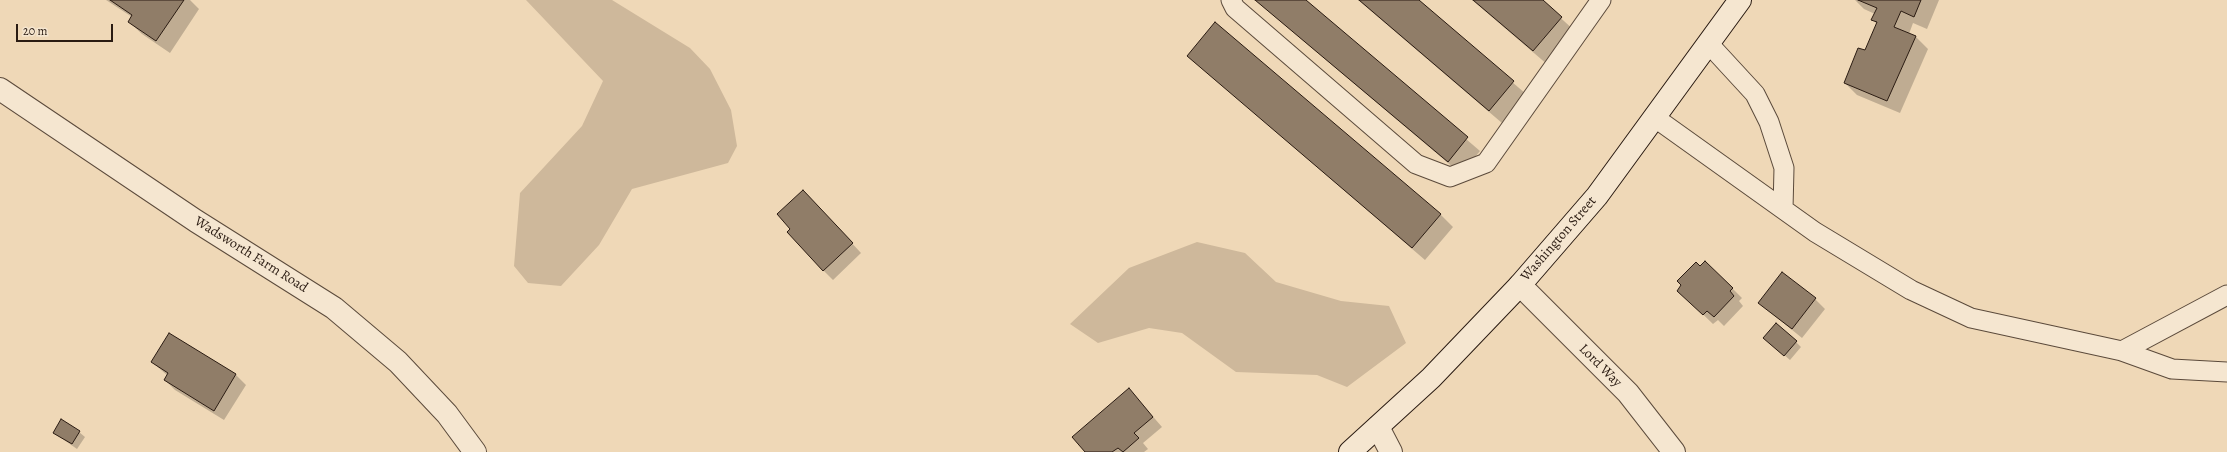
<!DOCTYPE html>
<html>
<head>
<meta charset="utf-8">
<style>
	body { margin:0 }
	#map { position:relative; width:2227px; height:452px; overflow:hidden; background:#efd8b7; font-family:Alegreya,serif }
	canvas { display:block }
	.scale { position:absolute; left:16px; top:24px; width:97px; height:18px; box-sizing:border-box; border:2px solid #2a1b12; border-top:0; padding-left:5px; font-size:12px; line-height:14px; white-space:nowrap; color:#2a1b12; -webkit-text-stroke:3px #f5e6d0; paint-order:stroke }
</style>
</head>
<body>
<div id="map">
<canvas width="2227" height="452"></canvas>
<div class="scale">20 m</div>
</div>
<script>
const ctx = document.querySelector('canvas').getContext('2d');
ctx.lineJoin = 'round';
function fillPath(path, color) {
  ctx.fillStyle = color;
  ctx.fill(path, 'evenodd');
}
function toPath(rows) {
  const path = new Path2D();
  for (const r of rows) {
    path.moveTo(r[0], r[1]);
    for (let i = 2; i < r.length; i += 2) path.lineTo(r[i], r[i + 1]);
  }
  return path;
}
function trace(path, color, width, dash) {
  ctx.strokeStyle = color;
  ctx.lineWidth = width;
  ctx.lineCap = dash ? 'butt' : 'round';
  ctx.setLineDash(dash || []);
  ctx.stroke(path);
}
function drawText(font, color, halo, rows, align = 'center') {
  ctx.font = font + ' Alegreya,serif';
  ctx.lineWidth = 3;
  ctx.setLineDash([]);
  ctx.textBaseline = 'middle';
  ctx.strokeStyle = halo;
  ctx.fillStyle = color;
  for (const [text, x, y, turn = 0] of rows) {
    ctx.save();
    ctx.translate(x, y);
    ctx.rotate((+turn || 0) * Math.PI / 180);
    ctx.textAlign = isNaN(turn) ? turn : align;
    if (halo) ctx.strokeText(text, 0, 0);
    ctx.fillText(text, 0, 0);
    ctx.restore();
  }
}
fillPath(toPath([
	[526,0,612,0,690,48,710,69,731,110,737,146,728,163,632,189,599,245,561,286,528,283,514,266,520,193,582,126,603,81],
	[1197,242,1245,253,1276,282,1341,301,1389,306,1406,343,1347,387,1317,375,1236,372,1182,333,1149,328,1098,343,1070,324,1129,268]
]), '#ceb89b');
fillPath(toPath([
	[106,0,190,0,199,9,170,53,142,34,129,22,132,17],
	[1255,0,1304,0,1480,151,1461,174],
	[1358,0,1417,0,1526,94,1502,123],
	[1472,0,1541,0,1576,32,1548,65],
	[1855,0,1939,0,1927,29,1913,23,1909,34,1915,36,1928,49,1900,113,1857,95,1845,83,1865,52,1877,24,1873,20,1875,14,1864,9],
	[1188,56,1440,214,1453,227,1425,260],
	[813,201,861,253,833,280,823,270],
	[1732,288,1742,298,1739,301,1743,306,1724,326,1718,320,1713,324,1688,300],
	[1815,299,1825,309,1802,338,1759,303],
	[169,334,236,375,246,385,224,420,175,390,165,380,168,376,152,362],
	[1796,342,1801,347,1790,360,1770,343],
	[1129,389,1162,427,1143,443,1148,449,1144,452,1086,452],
	[79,432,85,437,77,449,54,433]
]), '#0003');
const building = toPath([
	[110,0,184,0,156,41,128,22,132,15,110,0],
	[1255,0,1306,0,1468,137,1448,162,1255,0],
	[1359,0,1419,0,1514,81,1489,111,1359,0],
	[1473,0,1543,0,1562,17,1533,51,1473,0],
	[1858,0,1921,0,1914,17,1901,11,1894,27,1916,36,1887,101,1844,83,1858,48,1865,50,1877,22,1871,20,1877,8,1858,0],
	[1215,22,1441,214,1412,248,1187,56,1215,22],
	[803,190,853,243,823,271,787,232,790,229,777,214,803,190],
	[1705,261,1733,288,1730,291,1734,296,1714,317,1707,311,1703,315,1677,291,1681,285,1677,281,1696,262,1700,266,1705,261],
	[1782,272,1816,298,1792,329,1758,303,1782,272],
	[1776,323,1797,341,1784,356,1763,338,1776,323],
	[169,333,236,374,214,411,164,380,168,373,151,362,169,333],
	[1129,388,1153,417,1134,433,1139,438,1123,452,1118,448,1112,452,1085,452,1072,437,1129,388],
	[61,419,80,431,72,444,53,433,61,419]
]);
fillPath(building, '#907d68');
trace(building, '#2a1b12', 1);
const lane = toPath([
	[1231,0,1235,8,1416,164,1450,177,1486,163,1601,0],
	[1708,43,1755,94,1769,122,1784,168,1783,209],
	[1654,117,1815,232,1911,290,1971,318,2122,351,2172,369,2227,372],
	[2122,351,2227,295]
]);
const street = toPath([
	[0,89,196,221,334,308,398,362,447,414,475,452],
	[1520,285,1628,393,1674,452],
	[1378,427,1391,452]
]);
const secondary = toPath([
	[1350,452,1431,378,1520,285,1597,196,1740,0]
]);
trace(lane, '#5b4a3b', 21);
trace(street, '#5b4a3b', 24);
trace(secondary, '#2a1b12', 24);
trace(lane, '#f5e6d0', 19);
trace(street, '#f5e6d0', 22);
trace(secondary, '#f5e6d0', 22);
drawText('14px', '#2a1b12', '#f5e6d0', [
	["Washington Street",1559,239,-49],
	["Wadsworth Farm Road",251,255,32],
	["Lord Way",1600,366,45]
]);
</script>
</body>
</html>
